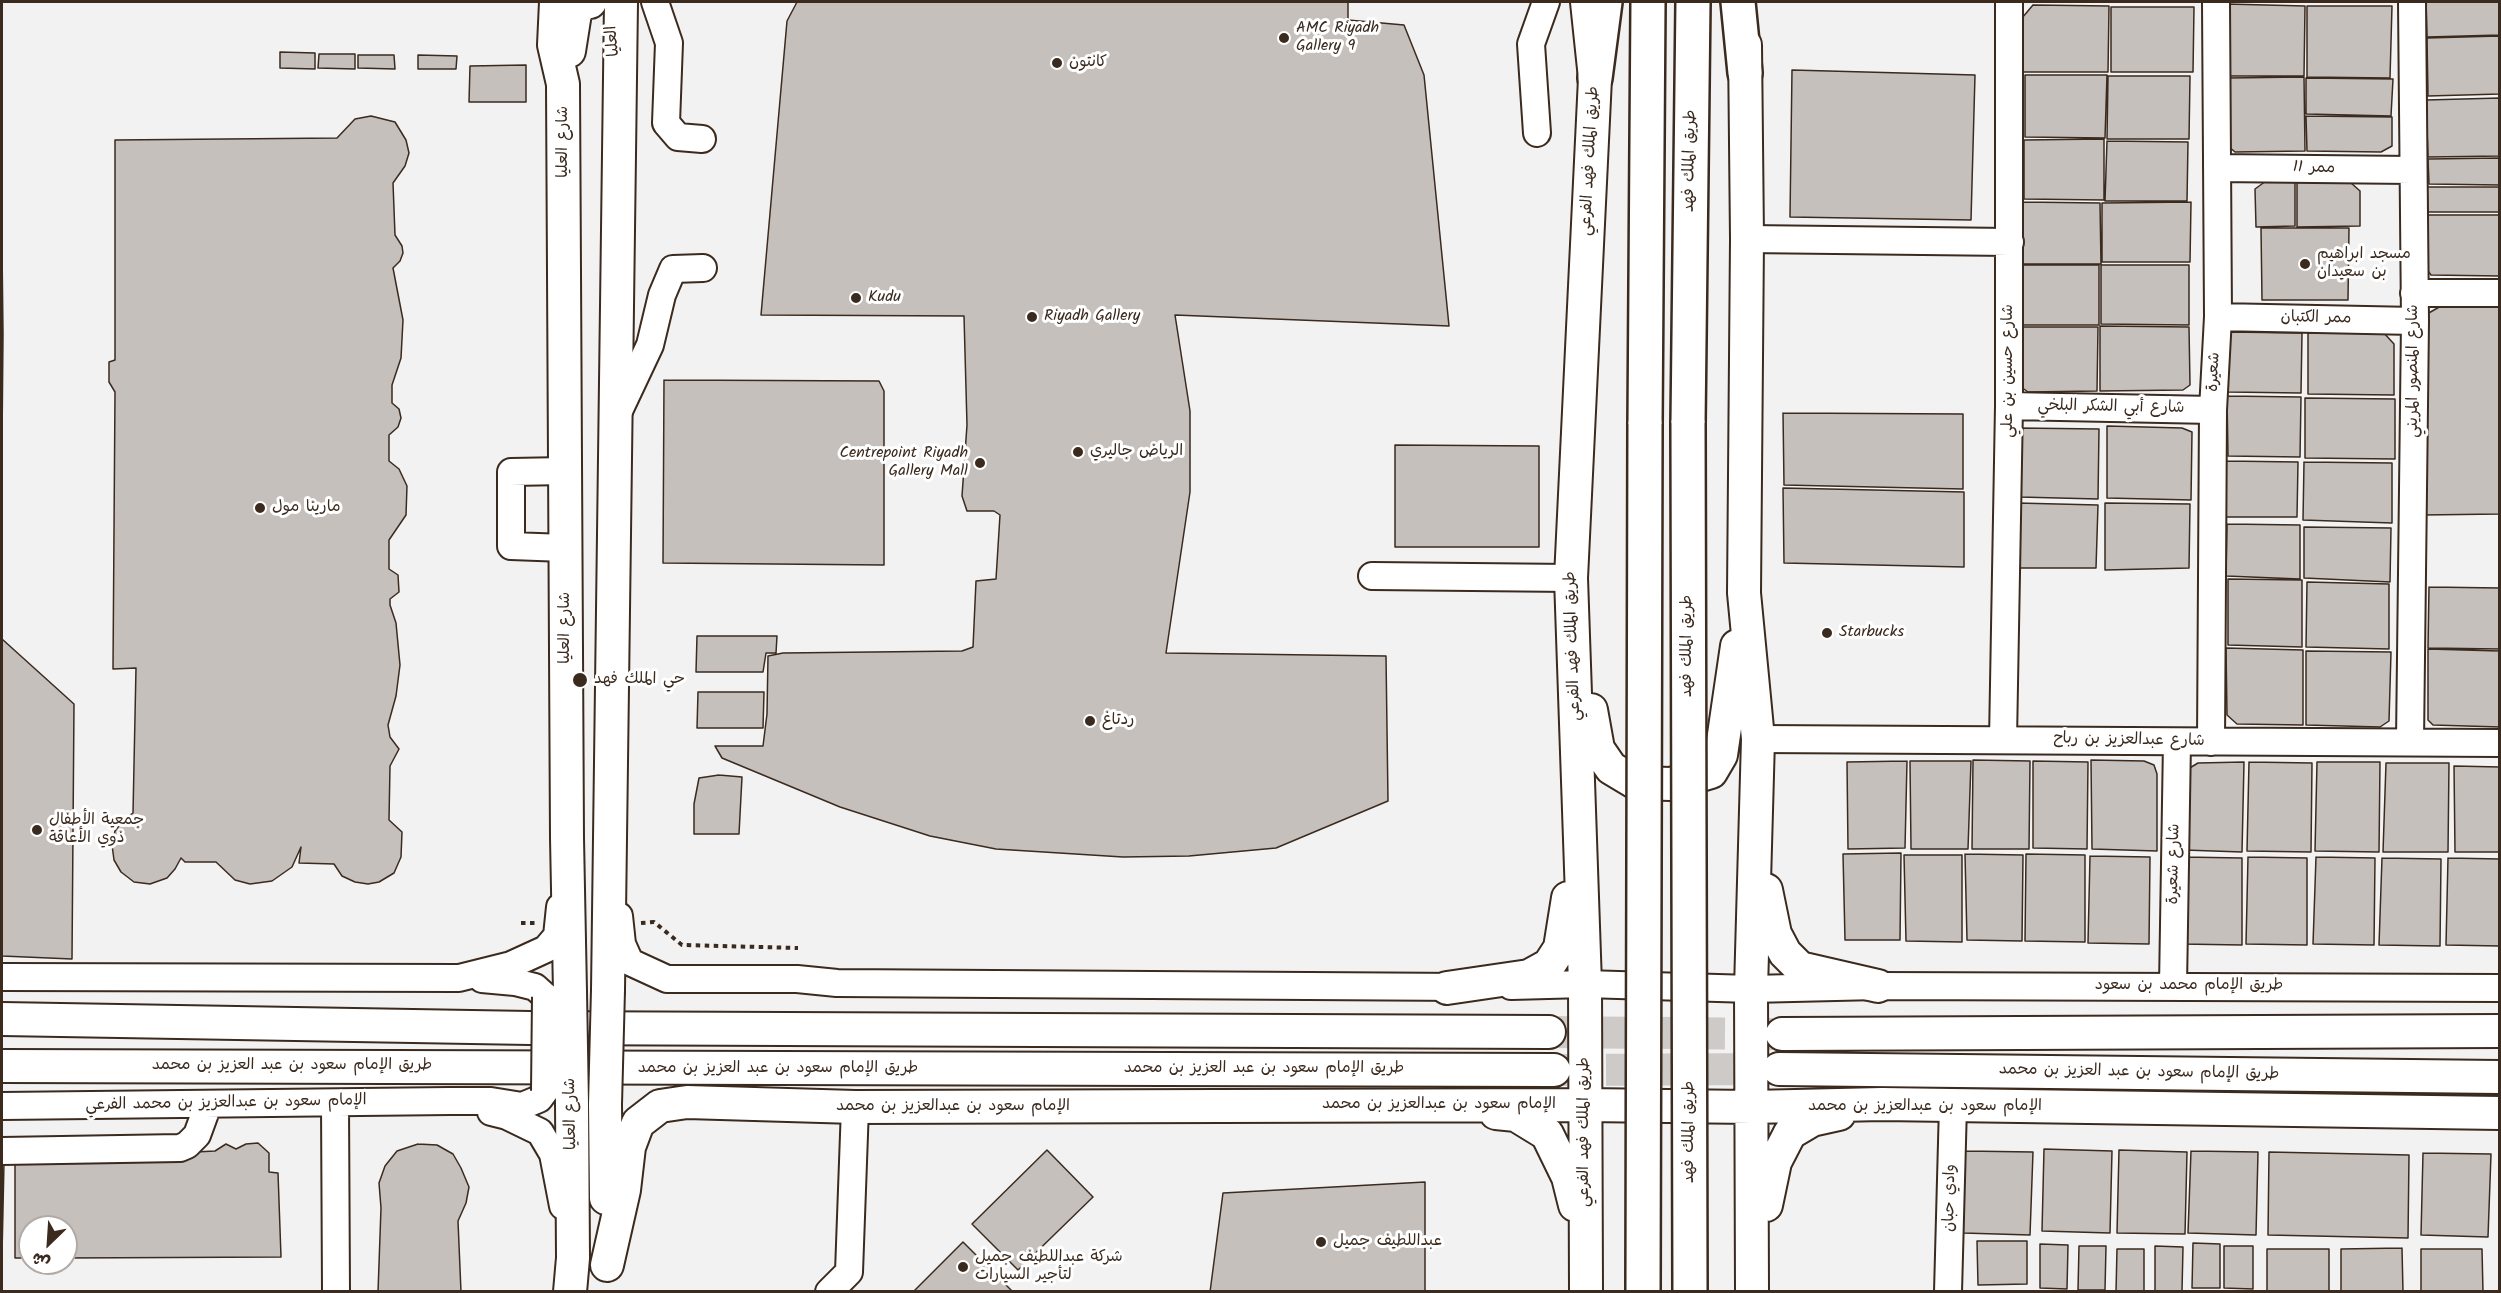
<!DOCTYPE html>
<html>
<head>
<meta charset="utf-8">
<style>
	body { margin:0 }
	#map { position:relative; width:2501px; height:1293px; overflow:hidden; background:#f3f2f2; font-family:Kalam,"Playpen Sans Arabic",sans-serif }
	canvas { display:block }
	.frame { position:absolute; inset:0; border:3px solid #3b2a1e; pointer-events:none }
	.north { position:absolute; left:18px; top:1215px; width:60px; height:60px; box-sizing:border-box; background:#fff; border:2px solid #b1aaa5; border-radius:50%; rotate:205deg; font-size:16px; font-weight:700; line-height:24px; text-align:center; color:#3b2a1e }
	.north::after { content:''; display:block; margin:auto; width:21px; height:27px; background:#3b2a1e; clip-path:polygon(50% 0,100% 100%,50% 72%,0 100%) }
</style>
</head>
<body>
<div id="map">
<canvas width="2501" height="1293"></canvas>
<div class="frame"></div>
<div class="north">ش</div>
</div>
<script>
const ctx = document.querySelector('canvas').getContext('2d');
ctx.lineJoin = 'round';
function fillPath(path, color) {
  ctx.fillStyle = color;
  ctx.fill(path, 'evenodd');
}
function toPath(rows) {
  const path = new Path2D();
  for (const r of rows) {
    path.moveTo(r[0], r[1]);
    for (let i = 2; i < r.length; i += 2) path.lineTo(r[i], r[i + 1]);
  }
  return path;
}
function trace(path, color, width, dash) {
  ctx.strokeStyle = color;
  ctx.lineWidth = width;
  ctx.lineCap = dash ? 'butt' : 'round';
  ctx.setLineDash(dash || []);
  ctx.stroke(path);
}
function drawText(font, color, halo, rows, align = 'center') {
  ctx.font = font + ' Kalam,"Playpen Sans Arabic",sans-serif';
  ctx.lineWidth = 6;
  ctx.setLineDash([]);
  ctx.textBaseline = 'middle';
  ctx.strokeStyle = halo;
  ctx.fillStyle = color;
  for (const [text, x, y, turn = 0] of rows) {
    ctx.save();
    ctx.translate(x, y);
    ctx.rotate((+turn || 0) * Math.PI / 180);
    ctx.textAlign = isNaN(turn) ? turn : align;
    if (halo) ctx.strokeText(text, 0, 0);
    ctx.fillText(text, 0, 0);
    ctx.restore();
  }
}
const building = toPath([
	[797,2,1348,2,1348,20,1404,25,1424,75,1449,326,1175,315,1190,411,1190,492,1166,653,1386,656,1388,801,1276,848,1189,856,1123,857,996,849,930,836,840,807,722,758,715,746,763,746,767,714,768,656,783,653,962,651,973,647,976,581,996,579,1000,515,994,511,967,511,962,496,967,425,964,316,761,315,787,21,797,2],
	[2426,2,2500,2,2500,35,2427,37,2426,2],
	[2226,4,2305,6,2304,76,2228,76,2226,4],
	[2033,5,2109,6,2108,72,2023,72,2022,18,2033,5],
	[2307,6,2392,6,2390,78,2307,77,2307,6],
	[2111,7,2194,7,2193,72,2111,72,2111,7],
	[2500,36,2500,94,2428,96,2427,38,2500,36],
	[280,52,315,53,315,69,280,68,280,52],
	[319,54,355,54,355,69,318,68,319,54],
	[358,55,394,55,395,69,358,68,358,55],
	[418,55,457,56,456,69,418,69,418,55],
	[526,65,526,102,469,102,470,66,526,65],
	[1792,70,1975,75,1971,220,1790,217,1792,70],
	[2025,75,2107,75,2105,138,2025,137,2025,75],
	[2108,76,2190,76,2189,139,2107,139,2108,76],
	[2304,77,2305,151,2235,152,2227,145,2227,78,2304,77],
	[2306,78,2393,79,2391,116,2306,114,2306,78],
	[2500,98,2500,156,2428,157,2426,100,2500,98],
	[371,116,395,122,406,140,409,153,405,166,393,183,395,235,402,246,403,253,400,261,393,268,403,320,401,358,392,385,392,403,399,409,401,418,398,427,389,435,389,461,399,469,407,486,406,515,389,540,389,569,398,575,399,592,390,599,390,605,396,623,400,665,396,696,388,725,390,737,399,749,390,766,389,820,402,832,401,857,394,873,379,882,368,884,355,882,342,876,334,864,299,863,301,847,292,867,272,881,250,884,235,880,216,862,185,862,181,858,175,869,167,878,150,884,134,882,121,872,114,860,112,845,115,831,124,819,133,813,136,668,113,669,115,392,109,382,109,362,115,360,115,140,337,138,355,119,371,116],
	[2306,116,2392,117,2392,146,2381,152,2307,151,2306,116],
	[2104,139,2104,200,2024,199,2024,140,2104,139],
	[2107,141,2188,142,2187,201,2105,201,2107,141],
	[2500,158,2500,185,2429,184,2428,159,2500,158],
	[2266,181,2295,181,2295,226,2256,227,2255,189,2266,181],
	[2297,181,2350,182,2360,191,2360,226,2297,227,2297,181],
	[2427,187,2500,187,2500,212,2428,212,2427,187],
	[2022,202,2100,203,2101,264,2021,264,2022,202],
	[2191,202,2190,262,2102,262,2102,203,2191,202],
	[2428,215,2500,215,2500,276,2431,275,2428,271,2428,215],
	[2261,228,2349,228,2348,300,2262,300,2261,228],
	[2,248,3,334,2,444,2,248],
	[2021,265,2099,265,2099,325,2019,325,2021,265],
	[2101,265,2189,265,2189,325,2101,324,2101,265],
	[2500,305,2500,514,2422,515,2427,314,2441,306,2500,305],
	[2100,326,2189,327,2190,385,2183,390,2100,391,2100,326],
	[2018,327,2098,327,2097,391,2028,392,2017,384,2018,327],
	[2227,332,2302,333,2301,393,2228,392,2227,332],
	[2383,332,2394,344,2394,395,2308,394,2308,333,2383,332],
	[664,380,879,381,884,391,884,565,663,563,664,380],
	[2227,396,2301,397,2300,457,2228,456,2227,396],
	[2305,398,2395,399,2395,459,2305,458,2305,398],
	[1783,413,1963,414,1963,489,1784,485,1783,413],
	[2107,426,2182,428,2192,432,2191,500,2107,498,2107,426],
	[2018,428,2099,429,2098,499,2019,497,2018,428],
	[1395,445,1539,446,1539,547,1395,547,1395,445],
	[2225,461,2298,462,2297,517,2226,517,2225,461],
	[2304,462,2392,463,2392,523,2303,520,2304,462],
	[1783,488,1964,492,1964,567,1784,563,1783,488],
	[2017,503,2098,505,2096,568,2017,568,2017,503],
	[2105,503,2190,504,2189,568,2105,570,2105,503],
	[2227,524,2300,525,2300,579,2226,576,2227,524],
	[2304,527,2391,528,2390,582,2304,578,2304,527],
	[2228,579,2302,580,2302,647,2228,645,2228,579],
	[2307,582,2389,584,2389,649,2306,647,2307,582],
	[2429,587,2500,588,2500,649,2428,648,2429,587],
	[697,636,777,636,776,653,766,653,763,672,696,672,697,636],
	[2,639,74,704,72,959,2,956,2,639],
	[2226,648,2303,650,2303,725,2237,724,2227,715,2226,648],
	[2428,649,2500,651,2500,727,2433,725,2428,720,2428,649],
	[2306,651,2391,652,2389,721,2380,727,2306,725,2306,651],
	[698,692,764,692,763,728,697,728,698,692],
	[1973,760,2030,761,2029,849,1972,849,1973,760],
	[2091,760,2144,761,2154,765,2157,774,2157,851,2092,849,2091,760],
	[1907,761,1905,848,1848,849,1847,762,1907,761],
	[1910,761,1971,761,1968,849,1911,849,1910,761],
	[2033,761,2088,762,2087,849,2033,848,2033,761],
	[2244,762,2242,852,2184,850,2188,769,2198,763,2244,762],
	[2249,762,2312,763,2311,852,2247,851,2249,762],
	[2317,762,2380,762,2379,852,2315,851,2317,762],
	[2386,763,2449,763,2448,852,2383,852,2386,763],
	[2454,766,2500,767,2500,852,2455,852,2454,766],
	[719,775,742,777,739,834,694,834,694,804,699,778,719,775],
	[1901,853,1900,940,1845,940,1843,854,1901,853],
	[1965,854,2023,855,2022,941,1967,940,1965,854],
	[2026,854,2085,855,2085,942,2025,941,2026,854],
	[1904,855,1962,855,1962,942,1906,941,1904,855],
	[2090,856,2150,857,2149,944,2088,943,2090,856],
	[2183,857,2242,858,2242,945,2181,944,2183,857],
	[2248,857,2307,858,2307,945,2246,944,2248,857],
	[2316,857,2375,858,2374,945,2313,944,2316,857],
	[2382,858,2441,859,2440,946,2379,945,2382,858],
	[2448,858,2500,859,2500,946,2446,945,2448,858],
	[258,1143,269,1153,269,1172,278,1173,281,1257,66,1258,66,1227,30,1227,30,1258,15,1258,15,1161,215,1151,226,1144,236,1149,246,1144,258,1143],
	[418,1144,437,1145,453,1154,461,1168,469,1187,466,1203,458,1221,461,1292,378,1292,381,1208,379,1183,385,1166,397,1151,418,1144],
	[2044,1149,2112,1151,2110,1233,2042,1231,2044,1149],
	[1047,1150,1093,1197,1018,1270,972,1224,1047,1150],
	[2119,1150,2187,1152,2185,1234,2117,1233,2119,1150],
	[1965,1151,2033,1152,2030,1235,1963,1233,1965,1151],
	[2191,1151,2258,1152,2256,1235,2188,1233,2191,1151],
	[2269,1152,2409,1155,2408,1238,2268,1235,2269,1152],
	[2423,1153,2491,1154,2488,1237,2421,1235,2423,1153],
	[2,1162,4,1162,2,1255,2,1162],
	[1425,1182,1425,1292,1210,1292,1223,1193,1425,1182],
	[1977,1241,2027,1241,2027,1284,1978,1285,1977,1241],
	[963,1242,1013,1292,913,1292,963,1242],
	[2193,1243,2220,1244,2220,1288,2192,1288,2193,1243],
	[2040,1244,2068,1245,2067,1289,2040,1288,2040,1244],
	[2079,1246,2106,1246,2105,1290,2078,1290,2079,1246],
	[2155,1246,2183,1247,2182,1291,2155,1291,2155,1246],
	[2224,1246,2253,1246,2253,1289,2224,1288,2224,1246],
	[2402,1248,2403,1292,2341,1292,2341,1249,2402,1248],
	[2117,1249,2144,1249,2144,1292,2116,1292,2117,1249],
	[2267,1249,2329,1249,2329,1291,2267,1292,2267,1249],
	[2421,1249,2482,1249,2483,1292,2421,1292,2421,1249]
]);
fillPath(building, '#c6c0bd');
trace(building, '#3b2a1e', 1.5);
trace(toPath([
	[1549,1032,1779,1034],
	[1558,1070,1778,1069]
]), '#cecac8', 32, [32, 16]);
const minor = toPath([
	[655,2,669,43,666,123,678,137,702,139],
	[1537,133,1531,44,1546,2],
	[2217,168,2412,170],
	[1747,239,2010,242],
	[2414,293,2500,293],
	[2218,317,2415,321],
	[2009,406,2213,410],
	[617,415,650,345,662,295,673,269,703,268],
	[565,471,511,472,511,546,565,548],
	[1372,576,1571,578],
	[1758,739,2500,743],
	[2003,740,2009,406,2009,2],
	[2410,741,2415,321,2412,2],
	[2211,742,2213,410,2218,317,2216,2],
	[619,916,622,944,630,962,667,979,797,979,837,983,1465,987],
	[2,977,459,978,511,965,546,949,557,936,560,907],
	[482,979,515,982,535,987,546,997],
	[1511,986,1585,984,1751,989,1878,986,2500,988],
	[2173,986,2177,742],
	[335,1104,336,1292],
	[2,1106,450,1101,491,1101,522,1106,539,1099,545,1091],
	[491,1112,507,1116,540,1132,553,1154,563,1206],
	[2,1151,180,1148,187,1145,197,1135,208,1105],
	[829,1292,849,1272,855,1107],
	[1948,1292,1953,1105]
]);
const major = toPath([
	[556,2,554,45,563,84,567,838,570,992],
	[1745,45,1747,239,1744,593,1758,739,1751,989,1752,1292],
	[569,51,575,13,582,3,590,2],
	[1591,710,1598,749,1611,768,1636,783,1671,784,1711,772,1721,755,1737,646],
	[1766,890,1775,934,1785,953,1800,968,1878,986],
	[1447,988,1529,976,1549,965,1560,948,1568,898],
	[608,990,621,2],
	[2,1019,530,1028,1549,1032],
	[1782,1034,2500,1031],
	[2,1066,1554,1070],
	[1779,1069,2500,1077],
	[605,1104,606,1198],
	[1496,1113,1516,1115,1547,1134,1568,1177,1575,1205],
	[1766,1205,1775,1162,1790,1133,1812,1120,1839,1114],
	[607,1265,624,1190,629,1147,638,1123,660,1106,687,1102,855,1107,1584,1105,1752,1107,1882,1104,2500,1113],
	[570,1292,573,1258,572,1103],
	[1586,1292,1585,984,1571,578,1595,78,1587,2]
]);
const highway = toPath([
	[1738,2,1745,73],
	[1595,78,1605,2],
	[1688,423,1693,2],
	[1645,424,1648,2]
]);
trace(minor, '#3b2a1e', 30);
trace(major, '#3b2a1e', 36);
trace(highway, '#3b2a1e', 38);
trace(toPath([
	[521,923,538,923],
	[641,923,654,922,682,945,798,948]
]), '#3b2a1e', 4, [4.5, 4.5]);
trace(minor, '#fff', 26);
trace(major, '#fff', 32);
trace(highway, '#fff', 33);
const minorBridge = toPath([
	[545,1091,546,997]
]);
const majorBridge = toPath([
	[570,992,572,1103],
	[605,1104,608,990]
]);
const highwayBridge = toPath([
	[1688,423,1690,1292],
	[1643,1292,1645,424]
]);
trace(minorBridge, '#3b2a1e', 30, []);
trace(majorBridge, '#3b2a1e', 36, []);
trace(highwayBridge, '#3b2a1e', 38, []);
trace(minorBridge, '#fff', 26);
trace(majorBridge, '#fff', 32);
trace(highwayBridge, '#fff', 33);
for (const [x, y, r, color] of [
	[1284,38,6,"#3b2a1e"],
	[1057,63,6,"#3b2a1e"],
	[2305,264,6,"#3b2a1e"],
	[856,298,6,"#3b2a1e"],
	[1032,317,6,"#3b2a1e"],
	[1078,452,6,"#3b2a1e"],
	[980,463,6,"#3b2a1e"],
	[260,508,6,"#3b2a1e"],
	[1827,633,6,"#3b2a1e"],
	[580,680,8,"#3b2a1e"],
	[1090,721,6,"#3b2a1e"],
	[37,830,6,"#3b2a1e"],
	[1321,1242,6,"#3b2a1e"],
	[963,1267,6,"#3b2a1e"]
]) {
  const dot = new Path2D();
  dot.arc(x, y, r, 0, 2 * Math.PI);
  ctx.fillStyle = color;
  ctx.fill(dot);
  trace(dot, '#fff', 2);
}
drawText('16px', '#3b2a1e', '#fff', [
	["AMC Riyadh",1296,29],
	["Gallery 9",1296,47],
	["كانتون",1069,63],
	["مسجد ابراهيم",2317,255],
	["بن سعيدان",2317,273],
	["Kudu",868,298],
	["Riyadh Gallery",1044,317],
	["الرياض جاليري",1090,452],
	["Centrepoint Riyadh",968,454,"right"],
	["Gallery Mall",968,472,"right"],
	["مارينا مول",272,508],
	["Starbucks",1839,633],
	["حي الملك فهد",594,680],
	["ردتاغ",1102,721],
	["جمعية الأطفال",49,821],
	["ذوي الأعاقة",49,839],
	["عبداللطيف جميل",1333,1242],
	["شركة عبداللطيف جميل",975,1258],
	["لتأجير السيارات",975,1276]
], 'left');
drawText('16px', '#3b2a1e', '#fff', [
	["العليا",614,41,-96],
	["شارع العليا",564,142,-90],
	["طريق الملك فهد الفرعي",1591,161,-87],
	["طريق الملك فهد",1691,161,-89],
	["ممر 11",2314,169,1],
	["ممر الكتبان",2316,319,1],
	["شارع حسين بن علي",2009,371,-90],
	["شارع المنصور المريني",2414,371,-90],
	["شعيرة",2215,372,-87],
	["شارع أبي الشكر البلخي",2111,408,1],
	["شارع العليا",566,628,-90],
	["طريق الملك فهد الفرعي",1574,646,-92],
	["طريق الملك فهد",1688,646,-90],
	["شارع عبدالعزيز بن رباح",2129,741,1],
	["شارع شعيرة",2175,864,-89],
	["طريق الإمام محمد بن سعود",2189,986],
	["طريق الإمام سعود بن عبد العزيز بن محمد",292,1066],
	["طريق الإمام سعود بن عبد العزيز بن محمد",778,1069],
	["طريق الإمام سعود بن عبد العزيز بن محمد",1264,1069],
	["طريق الإمام سعود بن عبد العزيز بن محمد",2139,1073,1],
	["الإمام سعود بن عبدالعزيز بن محمد الفرعي",226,1104,-1],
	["الإمام سعود بن عبدالعزيز بن محمد",1439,1105],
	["الإمام سعود بن عبدالعزيز بن محمد",953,1107],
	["الإمام سعود بن عبدالعزيز بن محمد",1925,1107],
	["شارع العليا",572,1114,-91],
	["طريق الملك فهد الفرعي",1585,1132,-90],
	["طريق الملك فهد",1690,1132,-90],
	["وادي حبان",1951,1198,-89]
]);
</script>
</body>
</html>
